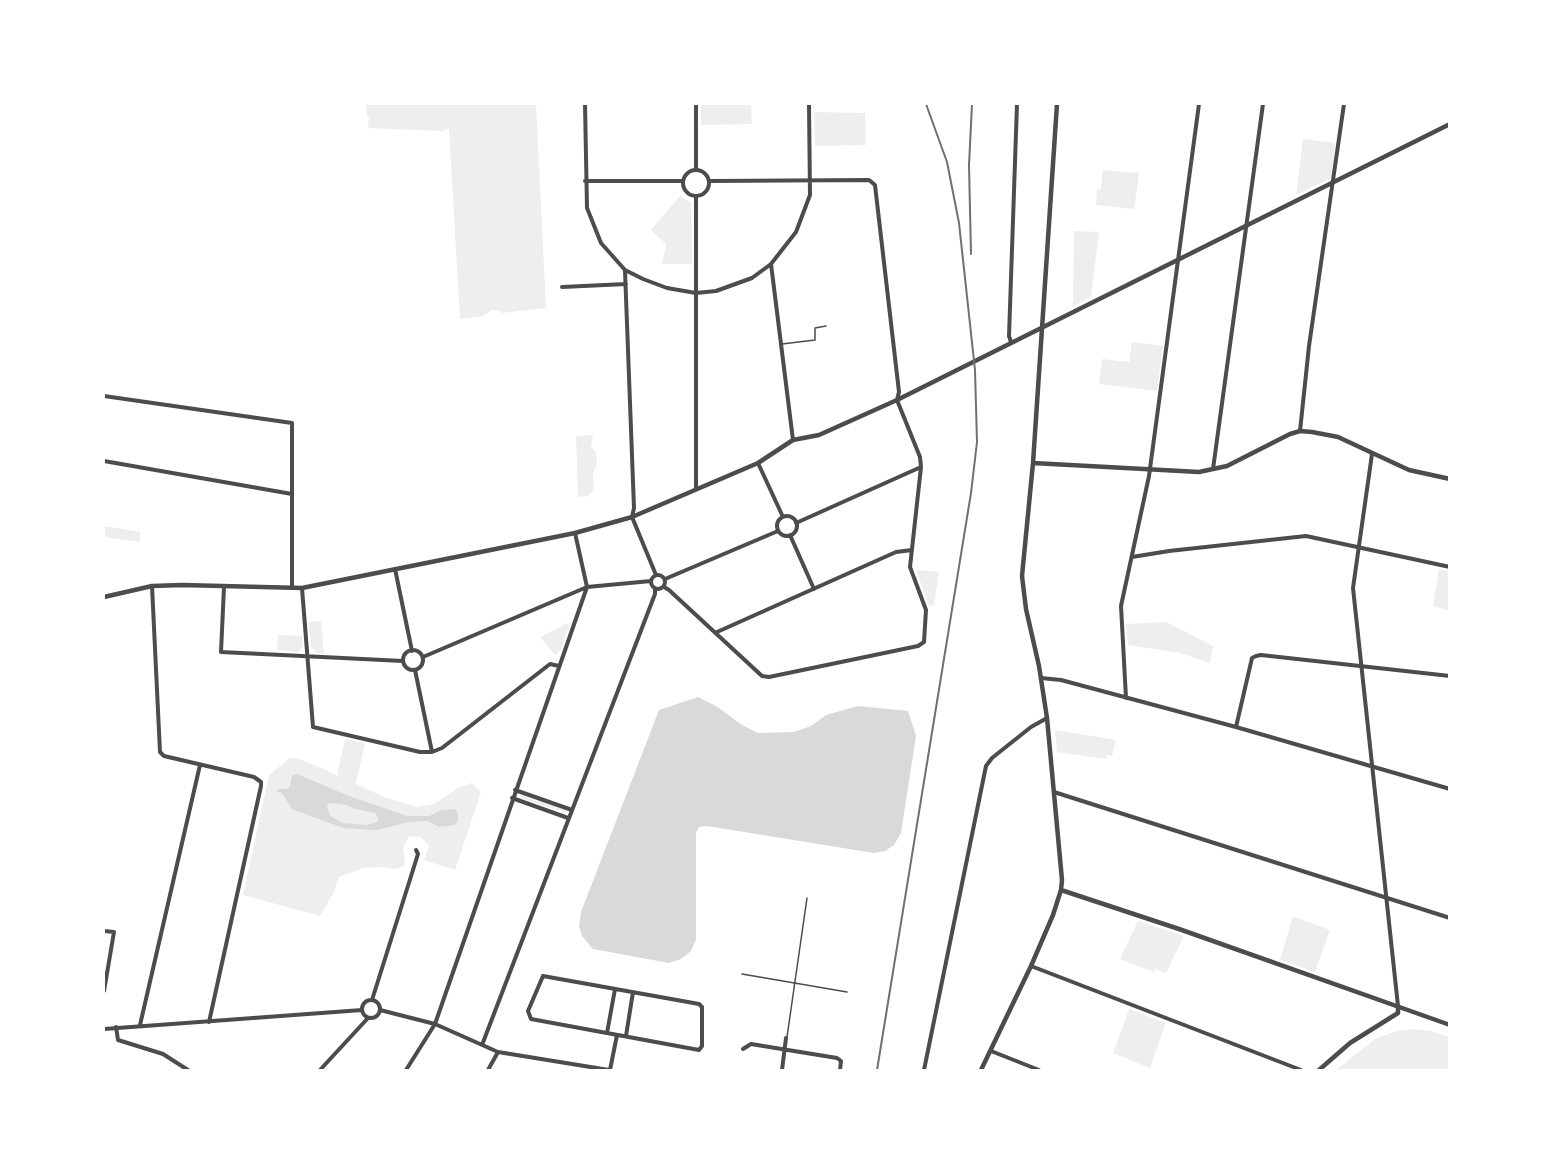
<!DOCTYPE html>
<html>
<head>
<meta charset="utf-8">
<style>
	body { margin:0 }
	#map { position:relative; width:1553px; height:1174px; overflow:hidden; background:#fff; font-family:"Crimson Pro",serif }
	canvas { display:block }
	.frame { position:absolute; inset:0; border:105px solid #fff; pointer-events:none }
</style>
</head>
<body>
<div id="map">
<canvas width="1553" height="1174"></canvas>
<div class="frame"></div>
</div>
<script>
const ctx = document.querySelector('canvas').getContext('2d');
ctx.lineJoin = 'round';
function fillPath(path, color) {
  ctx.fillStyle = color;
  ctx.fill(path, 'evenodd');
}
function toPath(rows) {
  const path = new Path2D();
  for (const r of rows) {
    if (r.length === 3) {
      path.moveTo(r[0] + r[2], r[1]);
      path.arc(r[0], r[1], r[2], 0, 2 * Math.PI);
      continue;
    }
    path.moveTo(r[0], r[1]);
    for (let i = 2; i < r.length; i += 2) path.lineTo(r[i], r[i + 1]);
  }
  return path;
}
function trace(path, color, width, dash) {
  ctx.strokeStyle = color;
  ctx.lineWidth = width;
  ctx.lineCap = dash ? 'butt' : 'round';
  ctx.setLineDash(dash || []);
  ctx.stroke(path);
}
fillPath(toPath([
	[366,104,536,104,546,308,502,313,498,310,491,310,484,316,460,319,449,129,441,131,368,128,369,117,367,117],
	[701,104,751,104,752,124,701,125],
	[814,112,865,113,866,145,815,146],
	[1303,139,1335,143,1331,178,1296,195],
	[1103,170,1139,173,1134,209,1096,205,1097,190,1101,189],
	[680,196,691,203,692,264,662,264,666,244,651,230],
	[1074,231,1099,232,1091,297,1073,306],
	[1132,342,1163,346,1157,391,1099,384,1102,359,1129,362],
	[593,435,591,447,596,452,597,463,593,475,594,490,588,496,578,497,576,436],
	[104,526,140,532,140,542,104,537],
	[1439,569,1449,572,1449,611,1433,606],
	[916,570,939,572,934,605,929,606],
	[321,621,324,654,317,653,311,647,309,622],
	[570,622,561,650,555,655,540,637],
	[1166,622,1213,646,1210,663,1180,653,1128,645,1126,624],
	[278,635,302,636,303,647,298,652,277,650],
	[1055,730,1116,740,1112,756,1106,755,1106,759,1057,752],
	[345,739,365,743,356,783,352,782,384,797,417,807,434,804,458,788,471,783,481,792,455,870,424,860,429,846,421,837,409,836,403,847,405,860,404,866,396,869,382,867,363,868,339,877,334,892,320,916,243,895,269,775,290,758,300,759,343,778,337,774],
	[521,793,523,796,536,801,539,800,567,811,564,815,562,814,562,811,520,798],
	[1293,916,1330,930,1315,972,1280,960],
	[1138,921,1184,936,1166,973,1155,969,1154,972,1120,959],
	[1129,1009,1166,1023,1150,1068,1113,1053],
	[1413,1029,1431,1031,1449,1037,1449,1070,1336,1070,1375,1039,1396,1031]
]), '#eee');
fillPath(toPath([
	[698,697,716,706,742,725,758,733,794,732,811,726,826,715,858,706,908,711,916,736,901,833,894,845,885,851,874,853,707,826,699,827,696,833,696,940,691,951,681,959,669,963,593,949,582,936,579,926,581,912,659,710],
	[297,774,349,796,407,816,429,816,441,810,455,809,458,813,458,820,455,825,439,827,428,821,409,822,377,830,343,828,292,809,282,793,277,792,277,789,287,789,290,786,292,776],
	[329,803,347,805,355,809,375,813,379,819,377,822,367,825,343,823,330,816,327,807]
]), '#d9d9d9');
trace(toPath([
	[782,344,815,340,815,328,826,326],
	[742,974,847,992],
	[787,1037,807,898]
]), '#4c4c4c', 1.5);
trace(toPath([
	[585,104,587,208,601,243,625,270,643,279,667,288,696,293,716,291,752,278,771,264,796,232,810,195,809,104],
	[696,169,696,104],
	[696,183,13],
	[585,181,683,181],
	[696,196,696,488],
	[771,264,793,440],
	[625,271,634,508,632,517,656,575],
	[562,287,626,284],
	[1011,342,1009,336,1017,104],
	[104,396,292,423,292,588],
	[1300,431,1309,346,1344,104],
	[1372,454,1353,588,1398,1006],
	[104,461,292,494],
	[758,463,783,517],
	[1213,469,1263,104],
	[787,526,10],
	[796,523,921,467],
	[790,535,814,589],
	[1132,557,1169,551,1306,536,1450,567],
	[395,569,412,651],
	[658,582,7],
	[665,579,778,531],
	[152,586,160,752,164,756,254,777,261,782,261,786,209,1022],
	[224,587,221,652,403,661],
	[664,587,669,590,762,676,769,677,918,646,924,642,926,610,910,567,921,467,920,457,897,400,899,392,875,185,869,180,709,181],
	[302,588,313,727,420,752,432,752,442,748,550,664,559,666],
	[717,632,896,552,912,550],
	[413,660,10],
	[423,657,587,587,651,581],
	[415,670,432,752],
	[1041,678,1061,680,1236,727,1450,789],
	[1126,698,1121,606,1149,476,1199,104],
	[1236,727,1252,658,1256,656,1261,655,1450,676],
	[515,790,572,810],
	[1054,792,1450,918],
	[512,798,568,818],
	[104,931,114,932,104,991],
	[1031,966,1301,1070],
	[543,976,699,1004,702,1007,702,1046,699,1050,531,1019,528,1011,543,976],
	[371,1009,9],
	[372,1000,418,854,416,850],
	[380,1010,435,1024,498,1052,609,1070],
	[140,1025,200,765],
	[116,1027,118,1040,163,1054,188,1070],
	[104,1029,362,1010],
	[607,1033,615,989],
	[626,1036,633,992],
	[482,1045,655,594,655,588],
	[743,1049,751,1044,837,1058,841,1061,840,1070],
	[991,1051,1039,1070],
	[320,1070,368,1018],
	[406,1070,435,1024,587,587,575,533],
	[488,1070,498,1052],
	[610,1070,617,1035],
	[782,1070,786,1038],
	[924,1070,986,766,992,758,1031,727,1047,718]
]), '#4c4c4c', 4);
trace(toPath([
	[1033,463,1199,472,1227,466,1290,434,1300,431,1312,432,1338,437,1409,470,1450,479],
	[104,597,152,586,182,585,302,588,575,533,632,517,758,463,793,440,819,435,897,400,1450,124],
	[1061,890,1179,929,1450,1025],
	[981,1070,1031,966,1053,915,1061,890,1062,880,1047,718,1039,666,1026,609,1022,576,1033,463,1057,104],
	[1319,1070,1350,1043,1398,1013,1398,1006]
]), '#4c4c4c', 4.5);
trace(toPath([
	[971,254,969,165,972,104],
	[877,1070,971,493,977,442,975,370,959,223,947,162,926,104]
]), '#707070', 2);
</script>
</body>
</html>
